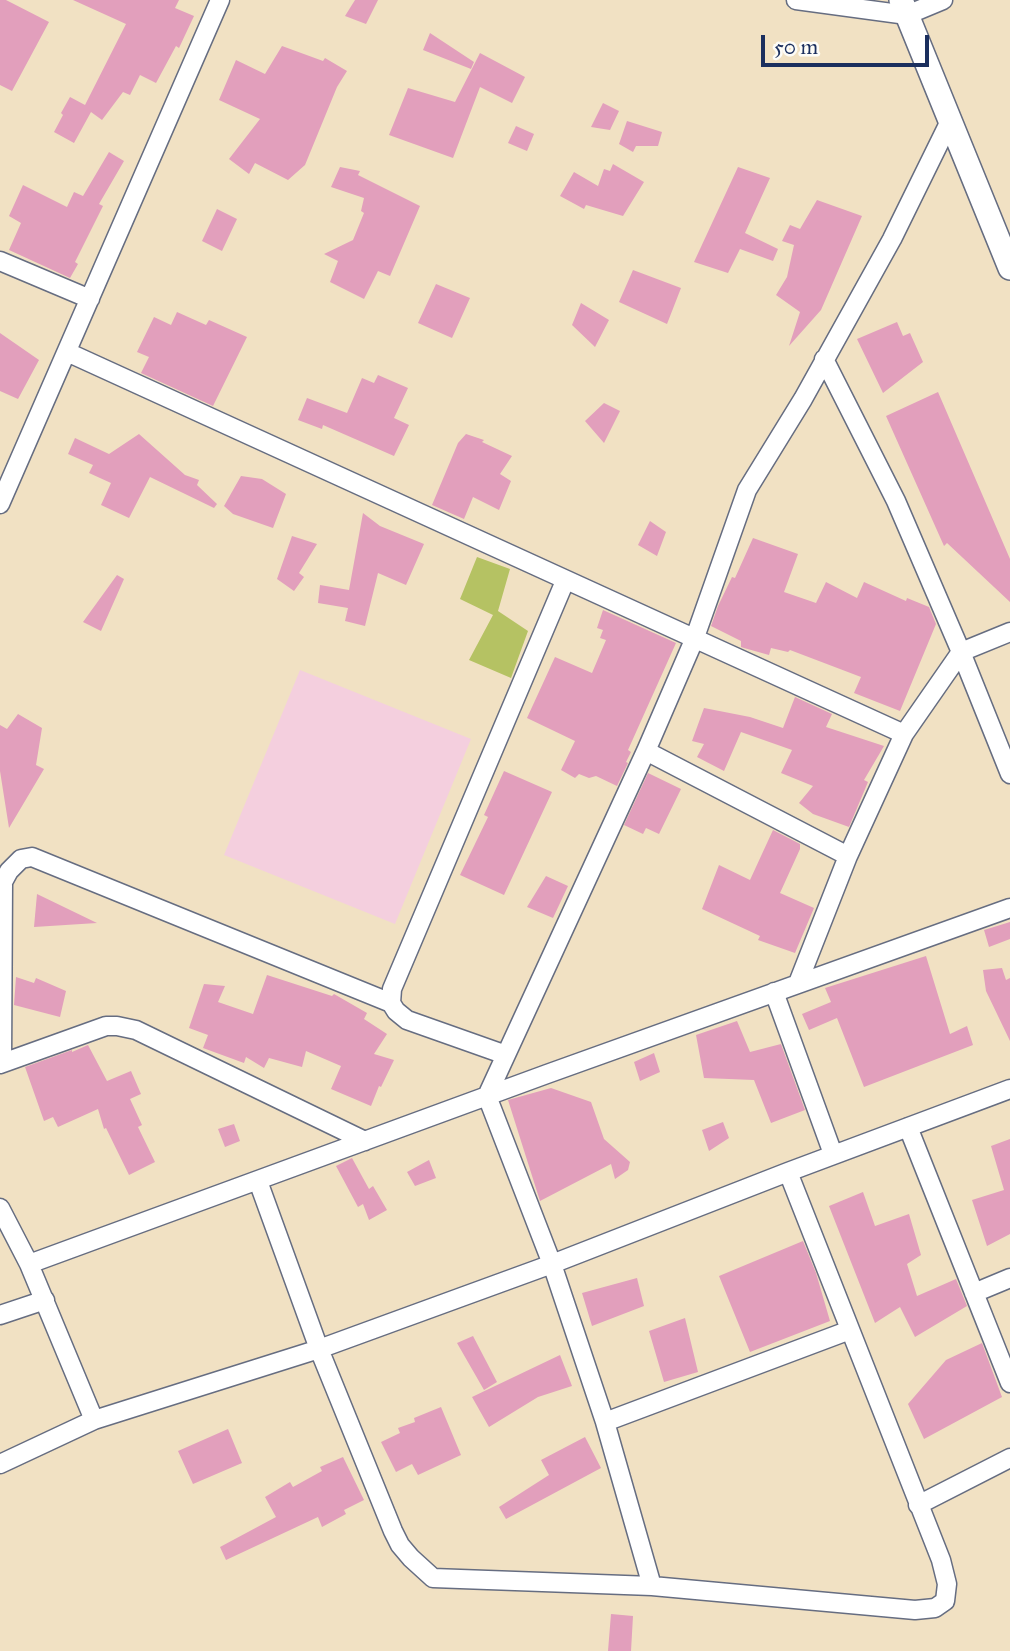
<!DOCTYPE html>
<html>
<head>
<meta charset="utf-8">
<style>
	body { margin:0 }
	#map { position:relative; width:1010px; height:1651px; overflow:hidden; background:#f1e1c3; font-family:"IM FELL Great Primer",serif }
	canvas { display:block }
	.scale { position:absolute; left:761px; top:35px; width:168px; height:32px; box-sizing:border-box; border:4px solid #1b2f5e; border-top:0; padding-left:9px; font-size:21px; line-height:24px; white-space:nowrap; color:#1b2f5e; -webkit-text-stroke:5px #fdfcf7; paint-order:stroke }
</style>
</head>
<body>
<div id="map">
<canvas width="1010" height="1651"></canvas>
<div class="scale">50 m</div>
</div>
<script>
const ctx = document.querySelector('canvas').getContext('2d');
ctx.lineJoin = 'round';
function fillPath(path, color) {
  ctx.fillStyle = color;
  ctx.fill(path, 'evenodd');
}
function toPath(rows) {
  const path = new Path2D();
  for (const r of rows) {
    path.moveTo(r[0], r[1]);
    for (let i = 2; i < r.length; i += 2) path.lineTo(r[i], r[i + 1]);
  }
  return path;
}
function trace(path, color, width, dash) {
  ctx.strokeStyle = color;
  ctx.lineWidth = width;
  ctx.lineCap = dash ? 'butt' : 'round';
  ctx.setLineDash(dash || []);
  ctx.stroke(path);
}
fillPath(toPath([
	[300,670,471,739,395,924,224,855]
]), '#f4cfde');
fillPath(toPath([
	[477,557,510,569,498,611,528,631,511,678,469,660,493,615,460,599]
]), '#b5c263');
fillPath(toPath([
	[0,0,6,0,49,22,12,91,0,85],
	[73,0,179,0,175,8,194,16,179,48,176,46,156,83,140,75,130,95,123,92,102,120,91,112,74,143,54,132,63,115,61,113,70,97,85,105,126,24],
	[355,0,378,0,366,24,345,16],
	[430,33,474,62,471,69,423,50],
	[282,46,323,61,325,58,347,71,337,87,305,165,288,180,255,163,249,174,229,159,260,119,219,100,236,60,265,74],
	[480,53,525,77,512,103,480,87,453,158,389,135,408,88,455,102],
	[603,103,619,111,610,130,591,127],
	[627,121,662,132,658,146,636,146,633,152,619,144],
	[516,126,534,134,527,151,508,143],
	[109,152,124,161,99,204,103,206,75,262,78,264,70,278,9,250,21,223,9,216,23,185,67,207,74,192,83,196],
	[613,164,644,182,623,216,586,205,584,209,560,196,574,172,598,186,604,169,610,171],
	[340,167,360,171,358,175,420,206,390,276,378,271,364,299,330,282,338,261,324,254,353,240,364,213,361,211,364,198,331,187],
	[738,167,770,178,745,233,778,249,773,261,740,249,728,273,694,262],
	[817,200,862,216,821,310,789,346,800,312,776,295,787,277,794,245,782,241,790,225,800,229],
	[217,209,237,219,222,251,202,241],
	[633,270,681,288,667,324,619,302],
	[436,284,470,298,452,338,418,323],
	[581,303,609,320,595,347,572,325],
	[177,312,206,325,209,320,247,337,213,406,141,373,149,357,137,352,154,317,171,325],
	[897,322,903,336,910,333,923,362,883,393,857,339],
	[0,333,39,360,18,399,0,391],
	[378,375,408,388,394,418,409,425,394,456,323,425,322,429,298,420,307,398,347,413,362,378,374,383],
	[938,392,1010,559,1010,602,947,543,944,546,886,416],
	[604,403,620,411,604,443,585,421],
	[139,434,185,475,199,480,197,485,217,504,214,508,150,477,129,518,101,505,111,483,89,473,93,465,68,454,75,438,109,454],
	[466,434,484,440,482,442,512,456,500,474,511,481,499,510,473,497,464,519,432,505,458,443],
	[241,476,262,479,286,494,273,528,233,514,224,506],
	[363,513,380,526,424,544,406,585,378,573,365,626,345,621,348,608,318,603,320,585,349,590],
	[650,521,666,532,657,556,638,545],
	[292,536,317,544,299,573,304,577,294,591,277,579],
	[753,538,798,554,784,592,816,603,826,582,857,598,864,582,906,601,907,598,929,607,936,624,900,711,854,693,861,677,790,650,788,652,771,648,769,655,744,648,741,647,741,641,711,626,718,606,732,577,735,578],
	[117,575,124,579,101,631,83,622],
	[603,610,676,643,628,750,631,752,626,762,628,763,617,786,596,776,589,778,579,774,575,778,561,770,575,741,527,718,555,657,592,673,606,640,600,638,603,630,597,628],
	[795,697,832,714,826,727,884,746,864,780,868,782,849,827,813,814,799,803,813,786,781,773,792,750,741,732,724,771,697,757,704,744,692,741,704,708,750,717,783,728],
	[18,714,42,728,36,765,44,769,9,828,0,771,0,725,7,729],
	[504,771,552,792,504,895,460,875,488,817,484,815],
	[648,773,681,789,659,834,646,828,643,834,624,825],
	[773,830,800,844,800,849,780,893,814,908,795,953,758,940,760,936,702,909,719,865,750,880],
	[546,876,568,886,553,918,527,907],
	[37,894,97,923,34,927],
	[1010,922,1010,939,989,947,984,930],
	[926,956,950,1034,967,1026,973,1045,864,1087,837,1018,809,1030,802,1014,831,1002,825,988],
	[1002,968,1006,980,1010,978,1010,1041,986,991,983,970],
	[267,975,332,996,334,994,367,1013,364,1019,387,1034,374,1054,394,1060,381,1087,379,1086,371,1106,331,1089,341,1066,306,1051,302,1067,269,1058,264,1068,246,1057,244,1063,203,1048,208,1035,189,1028,204,984,225,986,218,1002,253,1014],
	[16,977,34,983,36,978,66,991,60,1017,14,1005],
	[737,1021,750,1052,781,1044,805,1110,771,1123,754,1080,704,1078,696,1035],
	[88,1045,107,1081,131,1071,141,1094,130,1099,142,1125,138,1127,155,1162,129,1175,106,1128,104,1129,98,1109,58,1127,53,1117,44,1121,25,1067,72,1050,72,1052],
	[654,1053,660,1072,640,1081,634,1062],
	[551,1088,591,1102,604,1139,630,1162,628,1170,615,1179,611,1164,540,1201,508,1100],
	[723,1122,729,1138,709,1151,702,1130],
	[234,1124,240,1141,225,1147,218,1129],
	[1010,1139,1010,1234,987,1246,972,1200,1004,1190,991,1146],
	[352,1158,369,1189,373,1186,387,1210,369,1220,363,1204,358,1207,336,1166],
	[429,1160,436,1178,415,1186,407,1172],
	[863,1192,875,1226,909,1214,921,1255,907,1264,917,1296,956,1279,967,1306,915,1337,900,1307,875,1323,829,1206],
	[803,1241,816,1273,830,1321,750,1352,719,1276],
	[637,1278,644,1306,592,1326,582,1293],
	[685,1318,698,1372,664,1382,649,1331],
	[473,1336,497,1382,484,1390,457,1343],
	[982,1343,1002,1397,924,1439,908,1404,946,1360],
	[560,1355,572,1386,538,1397,489,1427,472,1397],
	[441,1407,461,1455,418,1475,412,1464,396,1472,381,1442,400,1433,398,1428,415,1422,414,1418],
	[228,1429,242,1463,193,1484,178,1451],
	[585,1437,601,1468,506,1519,499,1507,549,1475,541,1460],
	[343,1457,364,1500,344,1510,346,1514,322,1527,318,1517,226,1560,220,1547,276,1517,265,1497,290,1482,293,1487,322,1471,320,1467],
	[611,1614,633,1616,631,1651,608,1651]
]), '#e29fbc');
const minor = toPath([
	[796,0,907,15,943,0],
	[0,261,90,299],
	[67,352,904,734],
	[824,359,896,501,961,652,1010,774],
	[0,504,220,0],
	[646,751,848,856],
	[798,983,848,856,904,734,961,652,1010,632],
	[774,992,833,1154],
	[506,1055,407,1020,396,1011,391,1003,392,989,565,581],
	[2,1063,3,882,9,871,21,859,32,857,391,1003],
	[0,1064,106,1026,117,1026,136,1030,365,1141],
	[908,1127,1010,1383],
	[258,1181,319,1349,393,1531,400,1545,411,1558,433,1578,652,1586,915,1610,935,1608,945,1601,947,1584,941,1560,788,1172],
	[0,1208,29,1264,94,1420],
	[29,1264,547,1074,1010,908],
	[974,1293,1010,1278],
	[0,1315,45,1300],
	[605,1422,850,1330],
	[0,1464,94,1420,319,1349,552,1264,788,1172,1010,1089],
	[918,1505,1010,1458],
	[652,1586,605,1422,552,1264,487,1096,646,751,694,640,747,490,803,399,892,239,950,121]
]);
const tertiary = toPath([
	[901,0,1010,268]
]);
trace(minor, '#666d81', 21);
trace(tertiary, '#666d81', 26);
trace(minor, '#fff', 18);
trace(tertiary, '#fff', 23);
</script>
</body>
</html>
